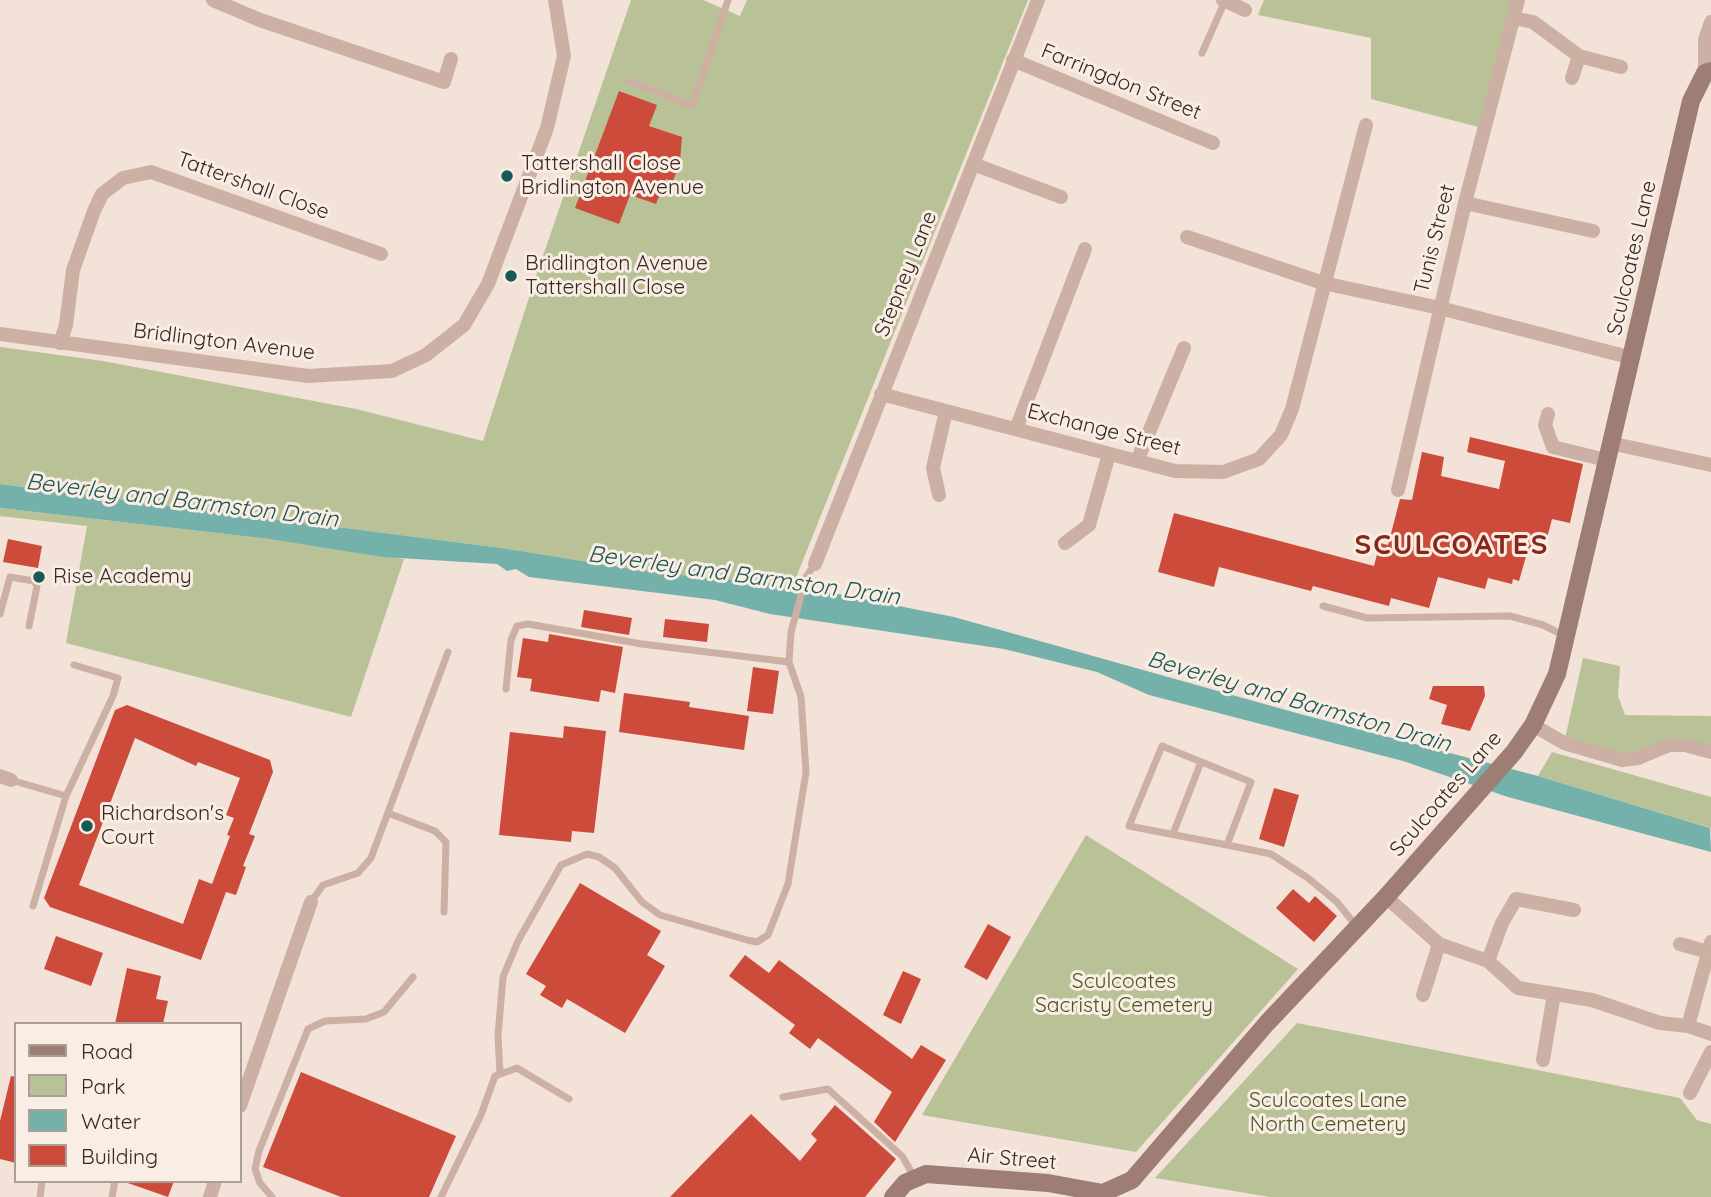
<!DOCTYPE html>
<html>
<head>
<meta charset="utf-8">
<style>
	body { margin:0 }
	#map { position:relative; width:1711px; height:1197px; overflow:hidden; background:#f2e2d7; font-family:Quicksand,sans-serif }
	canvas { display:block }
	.legend { position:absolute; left:14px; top:1022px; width:228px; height:161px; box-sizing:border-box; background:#faede3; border:2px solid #ab9e97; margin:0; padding:9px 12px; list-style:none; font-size:21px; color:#352825 }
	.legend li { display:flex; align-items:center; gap:14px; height:35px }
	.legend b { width:35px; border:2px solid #ab9e97 }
</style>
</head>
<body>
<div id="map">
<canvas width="1711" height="1197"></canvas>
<ul class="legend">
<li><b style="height:9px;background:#9e7e74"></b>Road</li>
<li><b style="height:19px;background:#b9c297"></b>Park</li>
<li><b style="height:19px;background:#75b1ab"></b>Water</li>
<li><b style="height:19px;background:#cc4b3b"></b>Building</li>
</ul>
</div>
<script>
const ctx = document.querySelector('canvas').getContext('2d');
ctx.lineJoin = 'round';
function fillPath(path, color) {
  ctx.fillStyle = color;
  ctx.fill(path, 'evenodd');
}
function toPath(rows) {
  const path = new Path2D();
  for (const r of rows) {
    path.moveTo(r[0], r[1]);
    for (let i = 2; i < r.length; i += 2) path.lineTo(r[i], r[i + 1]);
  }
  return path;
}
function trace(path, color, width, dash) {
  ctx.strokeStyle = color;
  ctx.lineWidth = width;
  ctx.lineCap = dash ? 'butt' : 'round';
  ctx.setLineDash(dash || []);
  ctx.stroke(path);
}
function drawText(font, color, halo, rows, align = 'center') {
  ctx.font = font + ' Quicksand,sans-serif';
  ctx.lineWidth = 6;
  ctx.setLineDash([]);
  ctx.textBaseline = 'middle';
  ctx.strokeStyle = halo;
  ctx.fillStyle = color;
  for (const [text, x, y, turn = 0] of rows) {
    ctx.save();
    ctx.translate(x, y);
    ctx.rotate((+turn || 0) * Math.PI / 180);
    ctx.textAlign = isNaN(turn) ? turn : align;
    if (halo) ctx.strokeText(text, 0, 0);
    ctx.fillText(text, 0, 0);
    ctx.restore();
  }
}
fillPath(toPath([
	[631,0,703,0,740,16,747,0,1028,0,793,585,657,573,502,548,0,484,0,347,103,361,356,409,483,441,534,282],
	[1264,0,1515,0,1482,128,1371,99,1371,38,1258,15],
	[0,508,269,539,404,559,351,717,66,643,87,526,0,516],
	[1583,658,1620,666,1618,696,1625,715,1711,716,1711,747,1644,755,1589,750,1564,743],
	[1552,752,1711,797,1711,828,1538,776],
	[1086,835,1298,969,1136,1152,922,1115],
	[1297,1023,1680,1098,1697,1120,1711,1124,1711,1197,1270,1197,1155,1178]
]), '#b9c297');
fillPath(toPath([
	[0,484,502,548,657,573,793,585,954,617,1300,714,1538,776,1710,828,1711,852,1508,797,1403,761,1149,695,1097,672,1004,649,770,614,715,600,529,577,516,569,507,571,497,564,383,557,269,539,0,508]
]), '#75b1ab');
fillPath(toPath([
	[619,91,657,105,649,126,682,137,680,162,673,181,666,179,656,204,630,195,619,224,575,208],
	[1470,437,1583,464,1570,523,1552,519,1542,557,1527,553,1519,581,1513,579,1512,584,1488,578,1485,589,1438,577,1429,608,1391,598,1389,606,1313,586,1311,591,1219,567,1214,587,1158,572,1174,513,1374,566,1380,543,1388,545,1400,499,1412,500,1422,452,1444,457,1441,476,1499,489,1505,461,1467,452],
	[8,539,42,546,38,568,3,562],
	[584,610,632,618,629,635,581,627],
	[665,619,709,624,707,642,663,637],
	[549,634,623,647,615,693,601,690,599,702,530,691,532,679,517,677,523,638,548,642],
	[753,667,779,671,773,714,747,711],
	[1433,686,1484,686,1485,696,1470,731,1441,724,1447,705,1429,699],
	[624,693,690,702,689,707,749,716,744,750,619,732],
	[127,705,270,760,273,772,249,834,255,836,243,866,246,867,236,895,226,892,201,960,50,907,44,898,115,710],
	[135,738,196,766,198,762,240,778,226,815,234,818,227,835,230,836,212,884,199,879,183,924,79,885],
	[564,726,606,731,594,833,572,831,571,842,499,835,510,732,563,738],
	[1274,788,1299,795,1284,847,1259,839],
	[580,883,661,931,647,955,665,966,625,1033,567,999,562,1008,540,995,546,986,526,974],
	[1293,889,1309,903,1315,896,1337,916,1314,942,1276,908],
	[988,924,1011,937,987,980,964,967],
	[56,936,103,953,91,986,44,969],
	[745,955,769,973,779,960,912,1059,921,1045,946,1060,895,1142,874,1122,892,1092,818,1038,810,1049,789,1033,795,1025,729,976],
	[127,968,161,976,156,999,168,1001,163,1024,115,1024],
	[903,971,921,979,901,1024,883,1015],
	[301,1072,456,1136,429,1197,341,1197,263,1167],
	[11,1076,16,1077,16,1163,0,1159,0,1121],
	[835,1105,896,1159,865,1197,670,1197,751,1114,800,1161,817,1140,811,1134],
	[122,1181,174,1181,168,1197]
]), '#cc4b3b');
trace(toPath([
	[1202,53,1225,1],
	[629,81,692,106,728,0],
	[1323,606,1367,618,1510,616,1543,625,1563,635],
	[0,614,10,577,34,581,37,586,29,626],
	[506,689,511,640,517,626,528,624,642,644,789,662],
	[11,780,66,796],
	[388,813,435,831,446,842,444,912],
	[1173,834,1201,762],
	[1227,845,1129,826,1162,746,1251,782,1227,845,1271,854,1308,878,1337,902,1357,927],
	[311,902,323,885,358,873,371,858,448,652],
	[33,906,66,796,113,696,118,678,74,665],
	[500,1074,498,1036,503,977,518,941,561,865,587,854,599,857,615,868,642,902,660,915,747,940,757,942,768,935,788,884,806,772,801,697,789,662,791,632,806,577,815,564],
	[783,1097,828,1089,902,1156,915,1178],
	[40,1197,42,1181],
	[112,1197,115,1181],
	[272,1197,260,1183,255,1169,259,1151,308,1029,325,1021,366,1019,384,1012,413,977],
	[441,1197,481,1115,495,1076,517,1068,569,1099]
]), '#cbb0a3', 7);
trace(toPath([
	[213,0,260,20,444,82,451,59],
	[1223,0,1245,10],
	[1513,18,1533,22,1579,56,1621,67],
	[1013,60,1213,143],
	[1705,73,1705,40,1711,22],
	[1572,78,1579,56],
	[973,164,1061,197],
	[1465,203,1593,231],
	[1187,237,1323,283,1440,308,1632,358],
	[0,334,308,376,392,371,426,355,464,325,488,284,547,128,564,56,555,0],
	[60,343,66,325,73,270,94,211,102,194,123,178,151,172,381,254],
	[881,394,1175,471,1223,472,1259,459,1281,435,1292,409,1366,125],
	[1548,414,1545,425,1553,447,1606,460],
	[1016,429,1085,249],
	[1610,443,1711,465],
	[1137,461,1184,348],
	[1398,490,1465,203,1518,0],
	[939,495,933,468,946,411],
	[1065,543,1089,525,1109,454],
	[815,564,1038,0],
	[1533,725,1564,743,1622,760,1638,758,1669,745,1685,745,1711,752],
	[0,776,11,780],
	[1386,897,1439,944,1488,961,1502,923,1516,899,1574,910],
	[1680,944,1708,952],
	[1488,961,1518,988,1592,1000,1660,1023,1688,1026,1711,1034],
	[1423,995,1439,944],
	[1688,1026,1711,942],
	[1543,1060,1554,994],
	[1690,1093,1711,1052],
	[240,1106,311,902],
	[210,1197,215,1181]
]), '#cbb0a3', 14);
trace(toPath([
	[893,1197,905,1183,926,1174,1048,1183,1103,1193,1132,1180,1267,1023,1386,897,1514,752,1533,725,1557,674,1691,101,1705,73,1711,71]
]), '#9e7e74', 18);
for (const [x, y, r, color] of [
	[507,176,7,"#195854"],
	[511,276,7,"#195854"],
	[39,577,7,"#195854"],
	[87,826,7,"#195854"]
]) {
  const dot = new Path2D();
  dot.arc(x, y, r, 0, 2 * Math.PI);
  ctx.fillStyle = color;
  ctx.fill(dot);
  trace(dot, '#faede3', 2.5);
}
drawText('21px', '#352825', '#faede3', [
	["Farringdon Street",1121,82,22],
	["Tattershall Close",253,186,20],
	["Tunis Street",1435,239,-76],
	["Sculcoates Lane",1632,258,-77],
	["Stepney Lane",906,274,-68],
	["Bridlington Avenue",224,342,7],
	["Exchange Street",1104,430,14],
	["Sculcoates Lane",1446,794,-49],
	["Air Street",1012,1159,5]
]);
drawText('21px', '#352825', '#faede3', [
	["Tattershall Close",521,164],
	["Bridlington Avenue",521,188],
	["Bridlington Avenue",525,264],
	["Tattershall Close",525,288],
	["Rise Academy",53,577],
	["Richardson's",101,814],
	["Court",101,838]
], 'left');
drawText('21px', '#4a5528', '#faede3', [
	["Sculcoates",1124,982],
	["Sacristy Cemetery",1124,1006],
	["Sculcoates Lane",1328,1101],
	["North Cemetery",1328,1125]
]);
drawText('italic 23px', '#195854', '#faede3', [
	["Beverley and Barmston Drain",182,501,7],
	["Beverley and Barmston Drain",744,576,8],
	["Beverley and Barmston Drain",1299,702,16]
]);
ctx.letterSpacing = '2px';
drawText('bold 28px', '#88261a', '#faede3', [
	["SCULCOATES",1452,546]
]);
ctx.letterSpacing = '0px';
</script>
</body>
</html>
